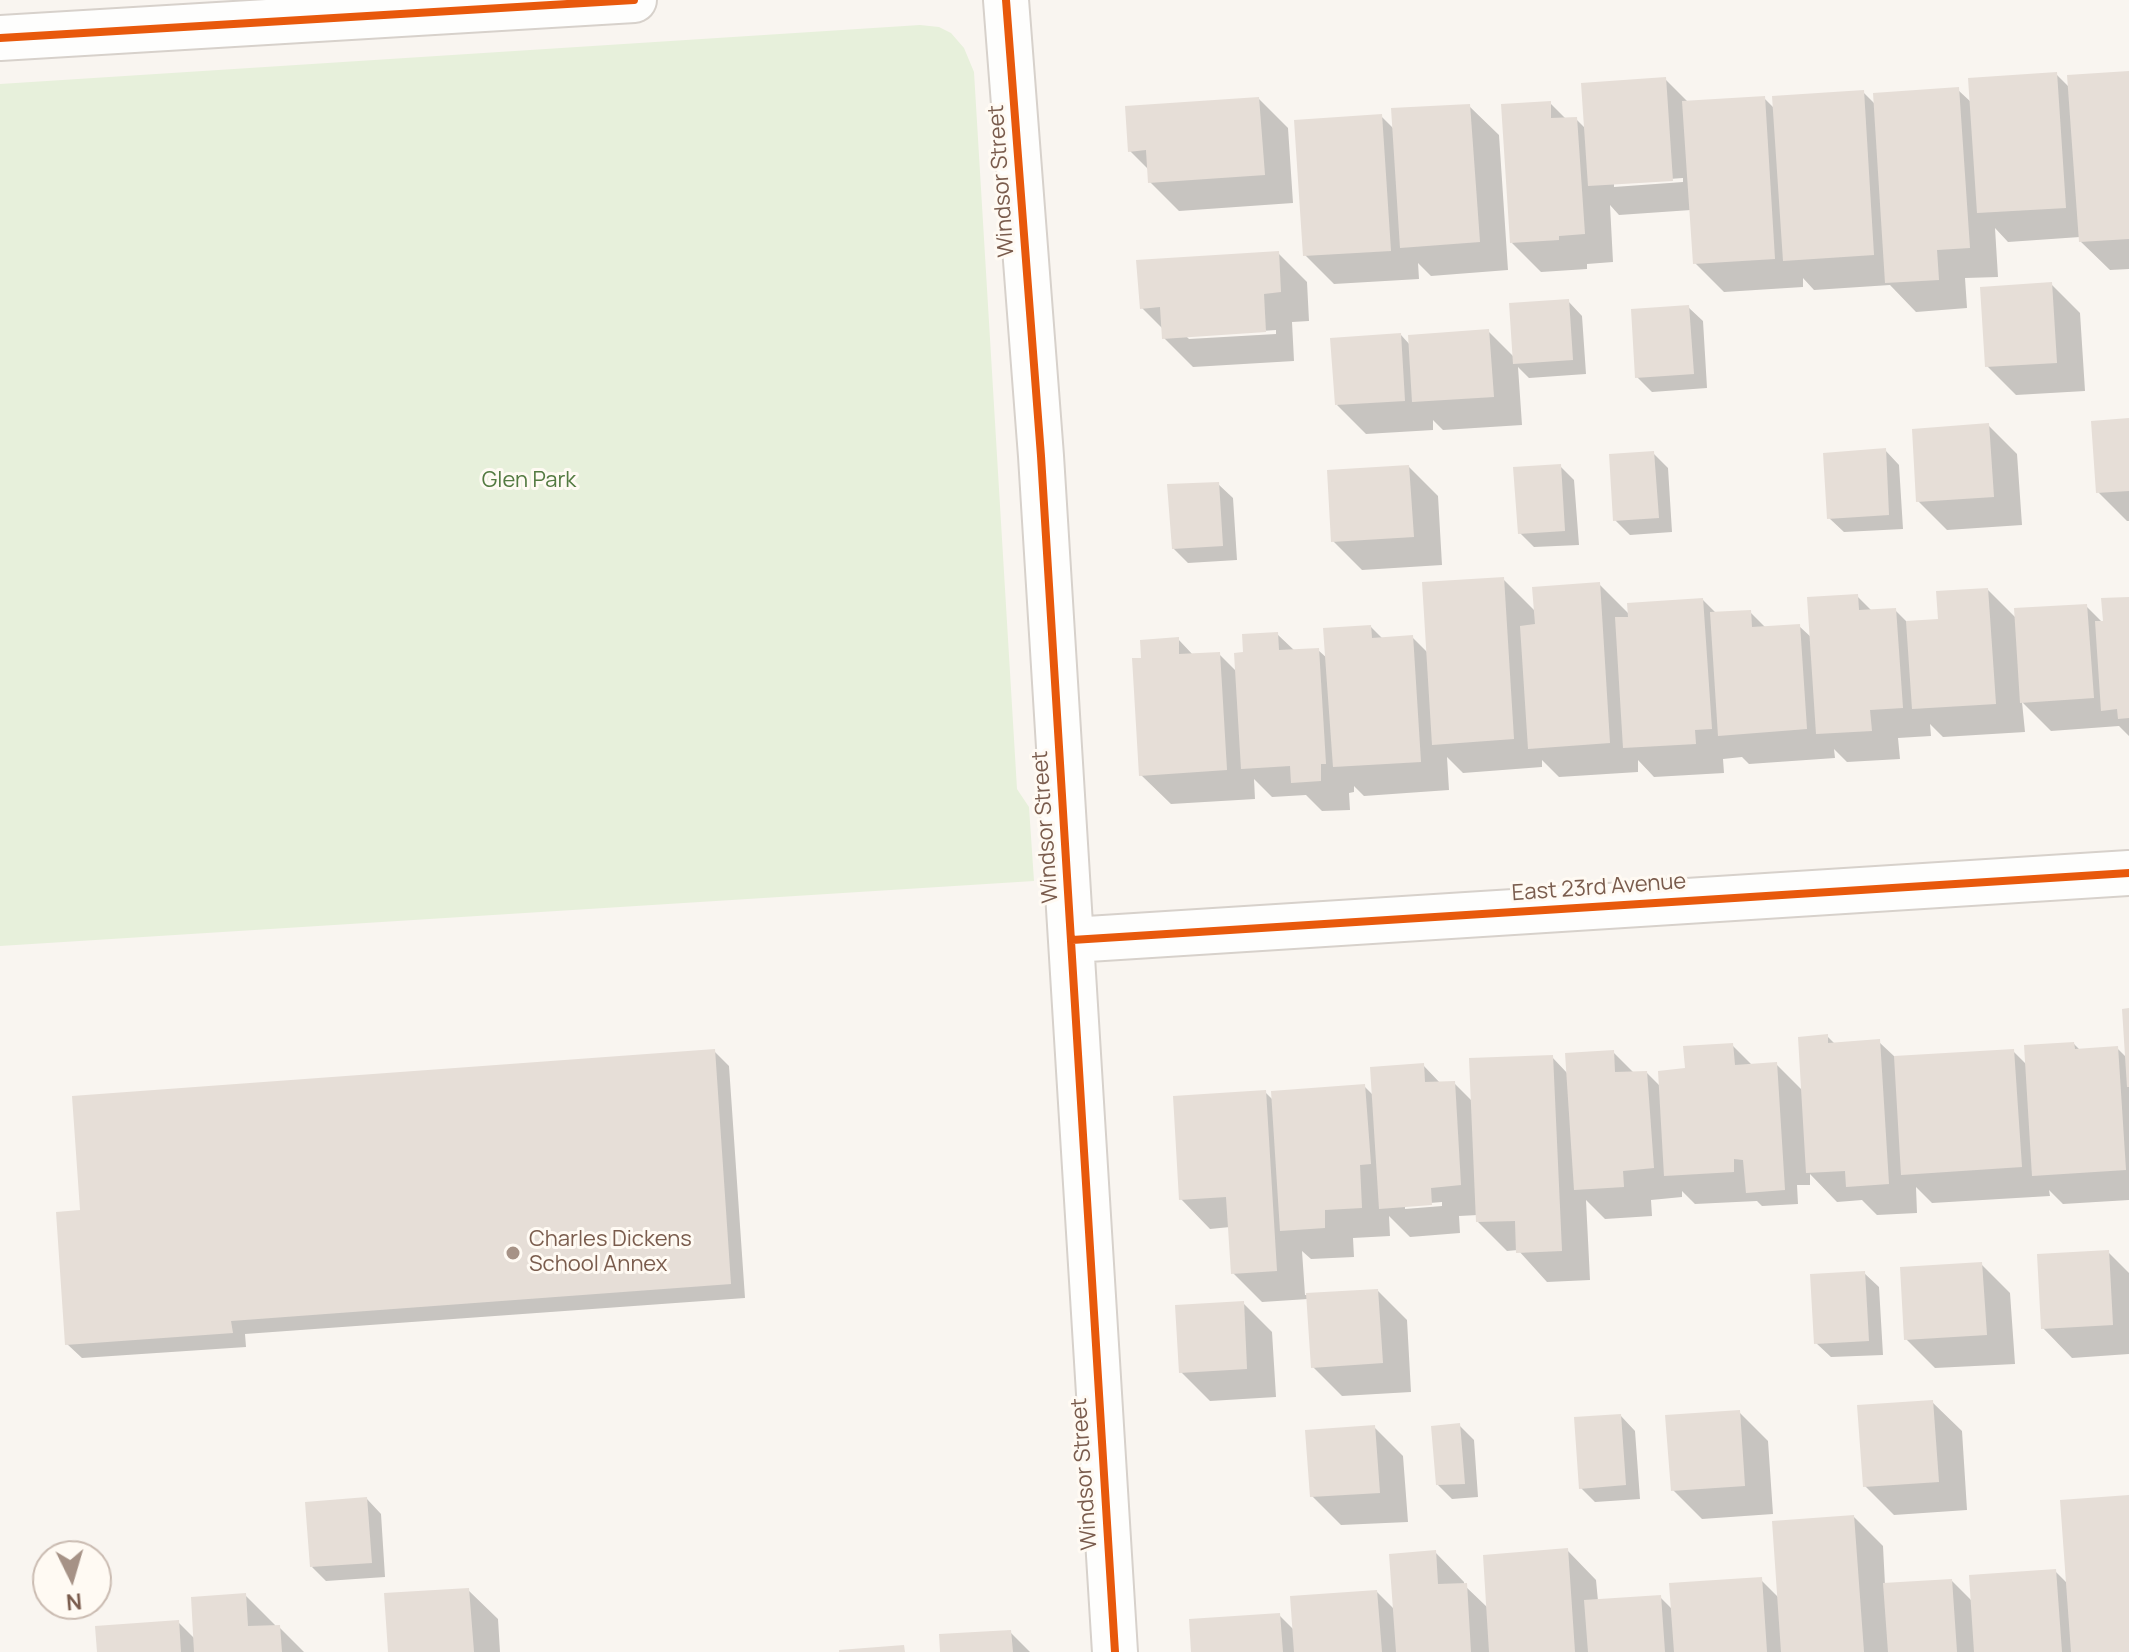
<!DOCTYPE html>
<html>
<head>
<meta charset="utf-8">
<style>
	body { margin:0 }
	#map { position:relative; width:2129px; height:1652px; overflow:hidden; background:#f9f5f0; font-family:Manrope,sans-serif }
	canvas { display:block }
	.north { position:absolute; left:32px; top:1540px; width:80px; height:80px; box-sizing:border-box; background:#fffaf3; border:2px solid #cabbb1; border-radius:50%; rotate:175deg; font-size:22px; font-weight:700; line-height:32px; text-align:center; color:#7a5c4d }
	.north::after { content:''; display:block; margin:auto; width:28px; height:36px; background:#a69286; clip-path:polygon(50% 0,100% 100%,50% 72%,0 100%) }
</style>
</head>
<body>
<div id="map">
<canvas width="2129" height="1652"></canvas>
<div class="north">N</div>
</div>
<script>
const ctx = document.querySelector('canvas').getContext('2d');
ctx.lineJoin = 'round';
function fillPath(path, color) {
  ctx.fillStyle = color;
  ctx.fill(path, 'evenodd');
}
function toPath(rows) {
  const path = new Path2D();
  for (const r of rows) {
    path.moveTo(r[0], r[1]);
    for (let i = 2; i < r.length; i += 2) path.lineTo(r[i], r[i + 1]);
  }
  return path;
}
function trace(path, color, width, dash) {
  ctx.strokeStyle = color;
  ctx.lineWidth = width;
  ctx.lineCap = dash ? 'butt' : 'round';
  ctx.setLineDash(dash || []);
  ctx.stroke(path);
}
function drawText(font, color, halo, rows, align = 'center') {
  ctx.font = font + ' Manrope,sans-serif';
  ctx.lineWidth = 6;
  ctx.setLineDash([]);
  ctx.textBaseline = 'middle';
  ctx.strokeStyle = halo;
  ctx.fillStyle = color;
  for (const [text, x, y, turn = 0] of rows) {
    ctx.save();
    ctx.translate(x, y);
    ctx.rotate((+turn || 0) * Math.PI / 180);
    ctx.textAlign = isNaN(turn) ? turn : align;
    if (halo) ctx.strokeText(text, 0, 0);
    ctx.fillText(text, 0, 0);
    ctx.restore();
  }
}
fillPath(toPath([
	[920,25,939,27,951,33,964,48,974,72,1017,789,1029,807,1034,881,0,946,0,84]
]), '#e7f0db');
fillPath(toPath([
	[2129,73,2129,269,2110,270,2080,241,2080,237,2008,242,1995,228,1998,277,1965,278,1967,308,1916,312,1890,285,1814,290,1803,278,1803,287,1724,292,1695,263,1691,210,1619,215,1610,205,1613,262,1587,264,1587,269,1541,272,1512,243,1550,103,1566,119,1576,119,1586,129,1665,79,1689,103,1764,98,1775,109,1863,92,1876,105,1958,90,1972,103,2057,75,2070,88],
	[1683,178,1683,182,1614,187,1614,183],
	[1259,99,1288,128,1293,203,1179,211,1150,182,1149,170,1130,151],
	[1469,106,1499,135,1508,270,1431,276,1418,263,1419,279,1334,284,1305,255,1381,116,1395,130],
	[1278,253,1307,282,1309,321,1292,322,1294,361,1193,367,1164,338,1164,330,1142,308],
	[1276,330,1276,334,1189,339,1186,336],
	[2051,284,2080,313,2085,391,2016,395,1987,366],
	[1568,301,1582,316,1586,374,1529,378,1518,367,1522,425,1443,430,1433,420,1433,430,1366,434,1337,405,1401,335,1411,346,1488,331,1514,357],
	[1688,307,1703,321,1707,388,1652,392,1637,377],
	[2129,420,2129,521,2127,521,2098,492],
	[1988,425,2017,454,2022,525,1947,530,1918,501],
	[1885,450,1899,465,1903,529,1844,532,1829,518],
	[1653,453,1668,468,1672,532,1630,535,1615,520],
	[1560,466,1574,480,1579,545,1534,547,1520,533],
	[1409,467,1438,496,1442,565,1362,570,1333,541],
	[1218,484,1233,498,1237,560,1188,563,1173,548],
	[1503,579,1536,612,1599,584,1630,615,1703,600,1717,614,1750,612,1766,628,1799,626,1812,638,1857,596,1872,611,1895,610,1908,623,1940,621,1988,590,2017,619,2086,606,2105,625,2129,599,2129,736,2119,726,2051,731,2022,702,2025,732,1943,737,1930,724,1931,736,1898,738,1900,759,1847,762,1834,749,1835,758,1749,764,1742,757,1723,759,1724,773,1654,777,1638,760,1638,772,1559,777,1542,760,1542,767,1463,773,1447,757,1449,790,1364,796,1354,786,1354,792,1349,793,1350,810,1322,811,1306,795,1272,797,1254,779,1255,799,1171,804,1141,775,1143,660,1178,639,1194,656,1219,654,1237,672,1245,654,1277,634,1295,651,1318,650,1328,659,1371,627,1383,639,1412,637,1429,654],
	[2129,1010,2129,1200,2063,1204,2049,1190,2050,1196,1932,1203,1916,1187,1917,1213,1877,1215,1862,1200,1837,1202,1810,1174,1810,1185,1797,1185,1798,1204,1762,1206,1757,1201,1695,1204,1682,1191,1682,1197,1651,1200,1652,1216,1605,1219,1586,1200,1590,1280,1547,1282,1518,1250,1507,1251,1478,1222,1478,1215,1459,1216,1460,1233,1410,1237,1389,1216,1390,1236,1353,1238,1354,1257,1311,1259,1302,1251,1305,1295,1378,1291,1407,1320,1411,1392,1342,1396,1313,1367,1308,1299,1262,1302,1233,1273,1230,1227,1210,1229,1181,1199,1265,1092,1273,1100,1365,1087,1374,1096,1423,1065,1441,1084,1454,1083,1473,1102,1552,1057,1568,1074,1613,1052,1634,1073,1647,1073,1661,1087,1732,1045,1753,1066,1776,1064,1803,1091,1827,1036,1835,1044,1879,1042,1896,1058,2013,1051,2027,1065,2074,1044,2081,1051,2117,1048,2127,1058],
	[1442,1202,1442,1206,1405,1209,1405,1205],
	[714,1051,729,1066,745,1298,245,1334,246,1347,82,1358,67,1344,82,1212],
	[2108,1252,2129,1273,2129,1354,2072,1358,2043,1328],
	[1981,1264,2010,1293,2015,1364,1935,1368,1906,1339],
	[1864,1273,1879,1287,1883,1355,1831,1357,1816,1343],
	[1243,1303,1272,1332,1276,1397,1210,1401,1181,1372],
	[1932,1402,1962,1431,1967,1510,1894,1515,1865,1486],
	[1739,1412,1768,1441,1773,1514,1702,1519,1673,1490],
	[1621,1416,1635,1431,1640,1499,1595,1502,1581,1488],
	[1459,1425,1474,1440,1478,1497,1452,1499,1437,1484],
	[1374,1427,1403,1456,1408,1522,1341,1525,1312,1496],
	[2129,1497,2129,1652,1193,1652,1279,1615,1295,1631,1377,1592,1395,1610,1435,1552,1464,1582,1464,1585,1488,1608,1567,1550,1596,1580,1598,1601,1660,1597,1673,1610,1761,1580,1779,1598,1854,1517,1883,1546,1885,1585,1952,1581,1973,1602,2055,1571,2068,1584],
	[367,1499,381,1514,385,1577,326,1581,312,1567],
	[468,1590,498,1619,500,1652,390,1652],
	[245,1595,275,1625,275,1627,279,1627,304,1652,99,1652,178,1622,195,1639],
	[1010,1632,1030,1652,942,1652]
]), '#0003');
fillPath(toPath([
	[2129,71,2129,239,2079,242,2067,75],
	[2057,72,2066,208,1977,213,1968,78],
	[1666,77,1673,181,1588,186,1581,83],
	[1959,87,1970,248,1937,250,1939,280,1885,283,1873,93],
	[1864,90,1874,255,1783,261,1772,96],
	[1765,96,1775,259,1693,264,1682,101],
	[1259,97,1265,175,1148,183,1146,150,1128,152,1125,106],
	[1551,101,1551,118,1577,117,1585,234,1559,236,1559,240,1510,243,1501,104],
	[1470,104,1480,242,1400,248,1391,108],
	[1382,114,1391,251,1303,256,1294,120],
	[1279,251,1281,292,1264,294,1266,332,1162,339,1160,307,1140,309,1136,260],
	[2052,282,2057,363,1985,367,1980,287],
	[1569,299,1573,360,1513,364,1509,303],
	[1689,305,1694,374,1635,378,1631,309],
	[1489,329,1494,397,1412,402,1408,335],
	[1401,333,1405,401,1335,405,1330,338],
	[2129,418,2129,491,2096,493,2091,421],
	[1989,423,1994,497,1916,502,1912,429],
	[1886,448,1889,515,1827,519,1823,453],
	[1654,451,1659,518,1613,521,1609,454],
	[1561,464,1565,531,1518,534,1513,467],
	[1409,465,1414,537,1331,542,1327,470],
	[1219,482,1223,546,1172,549,1167,484],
	[1504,577,1514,739,1432,745,1422,582],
	[1600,582,1610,743,1528,749,1520,626,1535,624,1532,587],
	[1988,588,1996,704,1912,709,1906,621,1938,619,1936,591],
	[1858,594,1859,610,1896,608,1903,708,1870,710,1872,731,1816,734,1807,597],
	[2129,597,2129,718,2118,719,2117,709,2101,711,2095,621,2103,621,2101,598],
	[1703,598,1712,729,1695,730,1696,744,1623,748,1615,617,1628,617,1627,603],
	[2087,604,2094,698,2020,703,2014,608],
	[1751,610,1752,627,1800,624,1807,729,1718,736,1710,612],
	[1371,625,1372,638,1413,635,1421,762,1333,767,1323,628],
	[1278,632,1279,650,1319,648,1326,764,1321,764,1321,781,1291,783,1290,766,1241,769,1234,653,1243,652,1242,634],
	[1179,637,1179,654,1220,652,1227,770,1139,776,1132,658,1141,658,1140,640],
	[2129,1008,2129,1087,2127,1087,2122,1009],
	[1828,1034,1828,1043,1880,1039,1889,1184,1846,1187,1845,1171,1806,1173,1798,1037],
	[2074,1042,2075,1049,2118,1046,2126,1170,2032,1176,2024,1045],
	[1733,1043,1735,1065,1777,1062,1785,1190,1746,1193,1743,1160,1734,1159,1734,1172,1664,1176,1658,1071,1685,1068,1683,1046],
	[715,1049,731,1284,231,1321,233,1333,65,1345,56,1212,80,1210,72,1096],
	[2014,1049,2022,1167,1901,1175,1894,1056],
	[1614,1050,1615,1072,1647,1071,1654,1168,1623,1171,1624,1187,1574,1190,1565,1053],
	[1553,1055,1562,1251,1516,1253,1515,1221,1476,1222,1469,1058],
	[1424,1063,1425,1082,1455,1081,1461,1185,1431,1188,1432,1205,1379,1209,1370,1067],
	[1365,1084,1371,1164,1360,1165,1362,1208,1325,1210,1325,1228,1280,1231,1271,1091],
	[1266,1090,1277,1271,1231,1274,1226,1197,1179,1200,1173,1096],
	[2109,1250,2113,1325,2041,1329,2037,1254],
	[1982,1262,1987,1335,1904,1340,1900,1267],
	[1865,1271,1869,1341,1814,1344,1810,1274],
	[1378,1289,1383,1363,1311,1368,1306,1293],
	[1244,1301,1247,1369,1179,1373,1175,1305],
	[1933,1400,1939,1482,1863,1487,1857,1405],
	[1740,1410,1745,1486,1671,1491,1665,1415],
	[1621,1414,1626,1485,1579,1489,1574,1417],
	[1460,1423,1465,1484,1436,1485,1431,1426],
	[1375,1425,1380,1493,1310,1497,1305,1430],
	[2129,1495,2129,1652,2071,1652,2060,1500],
	[367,1497,372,1563,310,1567,305,1502],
	[1854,1515,1864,1652,1781,1652,1772,1521],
	[1568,1548,1575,1652,1489,1652,1483,1555],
	[1436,1550,1438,1584,1467,1583,1471,1652,1396,1652,1389,1554],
	[2056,1569,2062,1652,1974,1652,1969,1575],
	[1762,1577,1767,1652,1674,1652,1669,1583],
	[1952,1579,1957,1652,1888,1652,1883,1583],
	[469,1588,474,1652,388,1652,384,1593],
	[1377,1590,1382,1652,1294,1652,1290,1596],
	[246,1593,248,1626,280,1625,282,1652,194,1652,191,1597],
	[1661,1595,1665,1652,1588,1652,1584,1600],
	[1280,1613,1283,1652,1191,1652,1189,1619],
	[179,1620,181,1652,97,1652,95,1626],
	[1011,1630,1013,1652,940,1652,939,1634],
	[904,1645,905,1652,839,1652,839,1650]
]), '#e6ded7');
const minor = toPath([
	[1006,0,1041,456,1115,1652],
	[0,38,634,0],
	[1072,940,2129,873]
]);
trace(minor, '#d7d1cb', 48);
trace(minor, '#fefefd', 44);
trace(toPath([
	[1006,0,1041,456,1115,1652],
	[0,38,634,0],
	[1072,940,2129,873]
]), '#e8590c', 8);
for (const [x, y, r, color] of [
	[513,1253,8,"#a69286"]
]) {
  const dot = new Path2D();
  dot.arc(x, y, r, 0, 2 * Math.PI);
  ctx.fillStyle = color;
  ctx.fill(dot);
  trace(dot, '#fffaf3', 3);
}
drawText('22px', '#7a5c4d', '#fffaf3', [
	["Windsor Street",1002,181,-94],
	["Windsor Street",1046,827,-94],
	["East 23rd Avenue",1599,888,-4],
	["Windsor Street",1085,1474,-94]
]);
drawText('22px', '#537a41', '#fffaf3', [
	["Glen Park",529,481]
]);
drawText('22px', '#7a5c4d', '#fffaf3', [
	["Charles Dickens",529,1240],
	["School Annex",529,1265]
], 'left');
</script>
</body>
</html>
